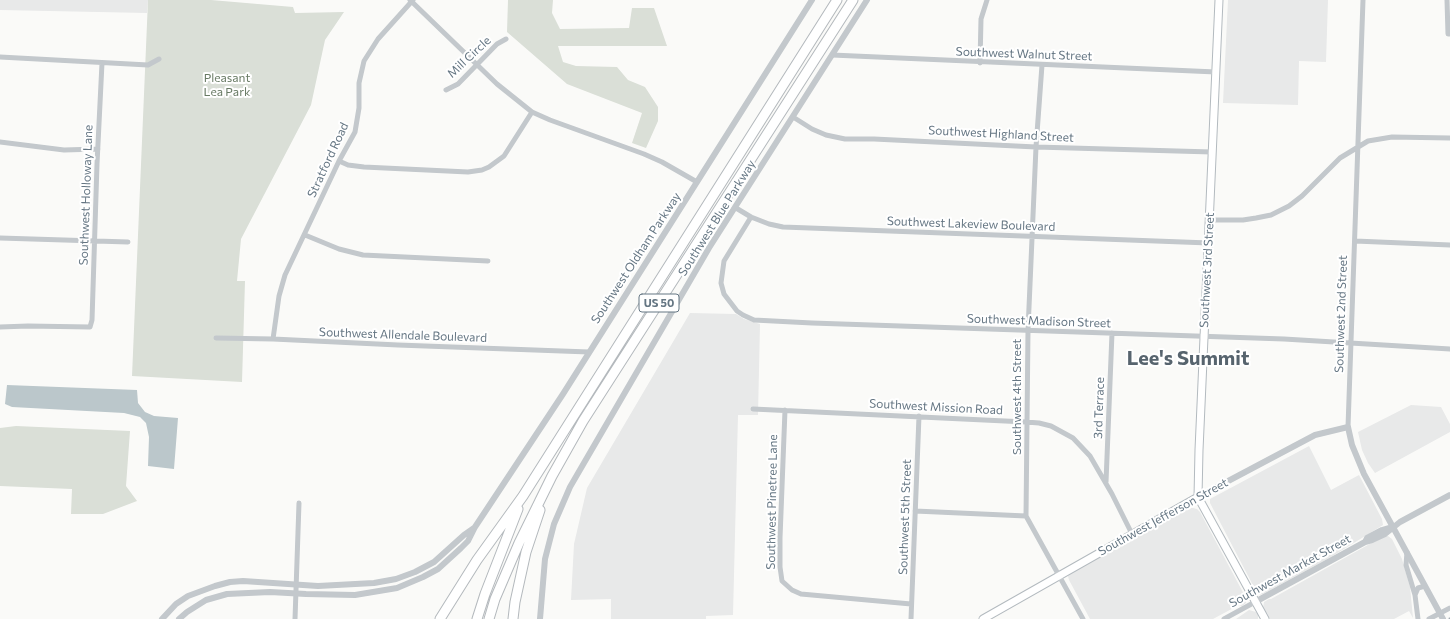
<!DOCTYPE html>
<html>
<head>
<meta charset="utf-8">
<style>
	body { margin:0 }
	canvas { display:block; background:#fafaf8 }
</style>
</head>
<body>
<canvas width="1450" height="619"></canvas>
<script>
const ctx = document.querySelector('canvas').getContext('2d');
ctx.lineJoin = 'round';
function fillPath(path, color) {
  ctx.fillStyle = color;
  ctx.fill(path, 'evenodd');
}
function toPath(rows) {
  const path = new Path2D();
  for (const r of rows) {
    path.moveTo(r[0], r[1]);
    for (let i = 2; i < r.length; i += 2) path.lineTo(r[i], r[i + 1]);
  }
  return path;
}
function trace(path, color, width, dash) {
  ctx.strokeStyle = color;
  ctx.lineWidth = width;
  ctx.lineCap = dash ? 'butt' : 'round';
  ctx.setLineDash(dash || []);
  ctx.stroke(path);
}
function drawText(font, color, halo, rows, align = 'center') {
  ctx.font = font + ' Commissioner,sans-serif';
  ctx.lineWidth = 4;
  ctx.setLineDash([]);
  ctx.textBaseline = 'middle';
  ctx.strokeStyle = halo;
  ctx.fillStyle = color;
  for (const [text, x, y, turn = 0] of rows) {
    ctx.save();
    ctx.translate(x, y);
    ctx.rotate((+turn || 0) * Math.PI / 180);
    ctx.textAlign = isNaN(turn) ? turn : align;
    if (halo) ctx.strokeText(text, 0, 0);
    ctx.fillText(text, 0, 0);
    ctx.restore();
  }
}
fillPath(toPath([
	[0,0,148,0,147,13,0,10],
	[1228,0,1328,0,1326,62,1299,61,1298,105,1223,103],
	[690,313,736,314,744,319,760,324,758,415,738,415,733,615,706,616,706,619,611,619,611,599,571,600,574,544,587,488],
	[1411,405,1441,407,1450,424,1450,432,1375,473,1368,463,1362,450,1358,432],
	[1309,446,1331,490,1359,475,1382,519,1383,525,1331,557,1263,594,1259,595,1257,593,1210,503,1210,499],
	[1189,508,1193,508,1197,509,1200,512,1246,598,1246,603,1242,606,1239,605,1213,619,1090,619,1069,580,1068,576,1070,573],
	[1384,536,1388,536,1392,539,1402,559,1410,587,1413,618,1409,611,1394,619,1270,619,1267,613,1265,612,1263,608,1264,602,1269,599,1271,599],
	[1249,610,1256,612,1258,615,1258,619,1236,619]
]), '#e8e9e9');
fillPath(toPath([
	[148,0,211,0,293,7,295,13,344,12,325,40,311,105,241,239,237,281,245,281,242,382,132,376],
	[508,0,553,0,552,13,560,29,629,28,632,8,654,8,667,46,558,46,563,62,576,66,617,67,628,80,645,87,658,107,658,121,646,148,632,143,642,113,567,84,507,32],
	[16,426,130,431,126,486,137,501,103,514,71,514,72,489,0,486,0,428]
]), '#dadfd7');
fillPath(toPath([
	[7,385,137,390,138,403,145,412,154,416,178,418,174,469,148,466,149,437,146,423,140,417,124,413,12,407,5,404]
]), '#bbc7cb');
const secondary = toPath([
	[1219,0,1199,450,1198,497,1265,619],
	[983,619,1198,497]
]);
const motorway = toPath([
	[440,619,477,560,523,496,837,0],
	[477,619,485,594,518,509],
	[489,619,495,599,519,543,552,476,583,421,853,0],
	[513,619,515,602,526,552,540,510]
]);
trace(secondary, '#b3babf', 9);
trace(motorway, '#b4b9bd', 11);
trace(toPath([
	[410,0,497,84,532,112,550,120,644,154,662,162,697,182],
	[1447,0,1448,34,1450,34],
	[832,55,1216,72],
	[0,57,148,65,159,59],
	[980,63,981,19,987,0],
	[1042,65,1036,147,1028,330,1026,516,1083,619],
	[446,90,458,84,497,44,506,39],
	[793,117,812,129,826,135,845,139,874,139,1036,147,1212,152],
	[0,142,64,150,98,149],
	[339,161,348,165,364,167,468,172,482,170,489,167,504,156,532,112],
	[736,208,751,217,769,224,783,227,1209,243],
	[751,217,724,261,721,283,724,294,737,311,743,315,754,320,812,323,1284,339,1450,349],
	[1210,220,1243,220,1256,218,1271,215,1289,206,1302,196,1340,158,1368,141,1392,137,1450,138],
	[305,235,339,249,363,255,488,261],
	[0,238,128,242],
	[1355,241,1450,245],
	[0,327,28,326,90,327,92,320,97,164,102,63],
	[216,338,273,339,398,345,589,352],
	[273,339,279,296,285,275,339,161,355,132,359,108,359,83,364,61,378,39,413,0],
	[753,409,1026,422,1039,423,1051,426,1073,438,1090,456,1112,494,1132,534],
	[785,410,780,538,780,567,782,581,792,590,801,594,911,604],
	[1348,427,1363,0],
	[1106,482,1112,333],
	[915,511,1026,516],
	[1407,552,1406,565,1415,595,1418,619],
	[1415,595,1418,588,1425,586],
	[295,619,299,503],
	[911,619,919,416],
	[1224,619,1255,602]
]), '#c3c8cc', 5);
trace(toPath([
	[1198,497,1315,435,1348,427,1352,445,1364,474,1443,619],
	[1365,542,1367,538,1382,530,1392,527],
	[1255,602,1365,542,1372,540,1385,534,1400,522,1450,495],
	[162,619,176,604,188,596,215,586,230,582,243,581,318,586,374,583,396,579,415,572,434,562,464,535,474,528],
	[179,619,187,612,206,600,227,594,270,592,306,594,355,595,397,588,423,577,438,569,461,548,468,541,475,527,563,394,812,0],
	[540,619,545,559,554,524,570,487,709,248,867,0]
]), '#c3c8cc', 6);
trace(secondary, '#fff', 7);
trace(motorway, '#fff', 9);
trace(toPath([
	[1449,619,1450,618]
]), '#a2aab0', 2, [6, 3]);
trace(toPath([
	[1429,619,1450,608]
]), '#c3c8cc', 5);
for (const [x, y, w] of [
	[659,303,40]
]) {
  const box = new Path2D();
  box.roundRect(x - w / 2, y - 9, w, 18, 3);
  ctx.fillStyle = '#fff';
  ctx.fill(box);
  trace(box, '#657683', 1);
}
drawText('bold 11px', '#657683', null, [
	["US 50",659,303]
]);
drawText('12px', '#657683', '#fff', [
	["Southwest Walnut Street",1024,54,2],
	["Mill Circle",469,57,-43],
	["Southwest Highland Street",1001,134,3],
	["Stratford Road",328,160,-65],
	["Southwest Holloway Lane",86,195,-88],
	["Southwest Blue Parkway",717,218,-58],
	["Southwest Lakeview Boulevard",971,224,2],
	["Southwest Oldham Parkway",636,258,-57],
	["Southwest 3rd Street",1207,270,-87],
	["Southwest 2nd Street",1341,314,-88],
	["Southwest Madison Street",1039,321,2],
	["Southwest Allendale Boulevard",403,335,2],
	["Southwest 4th Street",1017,397,-90],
	["Southwest Mission Road",936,407,3],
	["3rd Terrace",1099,408,-88],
	["Southwest Pinetree Lane",772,502,-89],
	["Southwest 5th Street",905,517,-88],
	["Southwest Jefferson Street",1163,517,-29],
	["Southwest Market Street",1290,571,-29]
]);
drawText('12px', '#687a64', '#fff', [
	["Pleasant",227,78],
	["Lea Park",227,92]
]);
drawText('bold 20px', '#57646e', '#fff', [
	["Lee's Summit",1188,358]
]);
</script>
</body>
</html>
